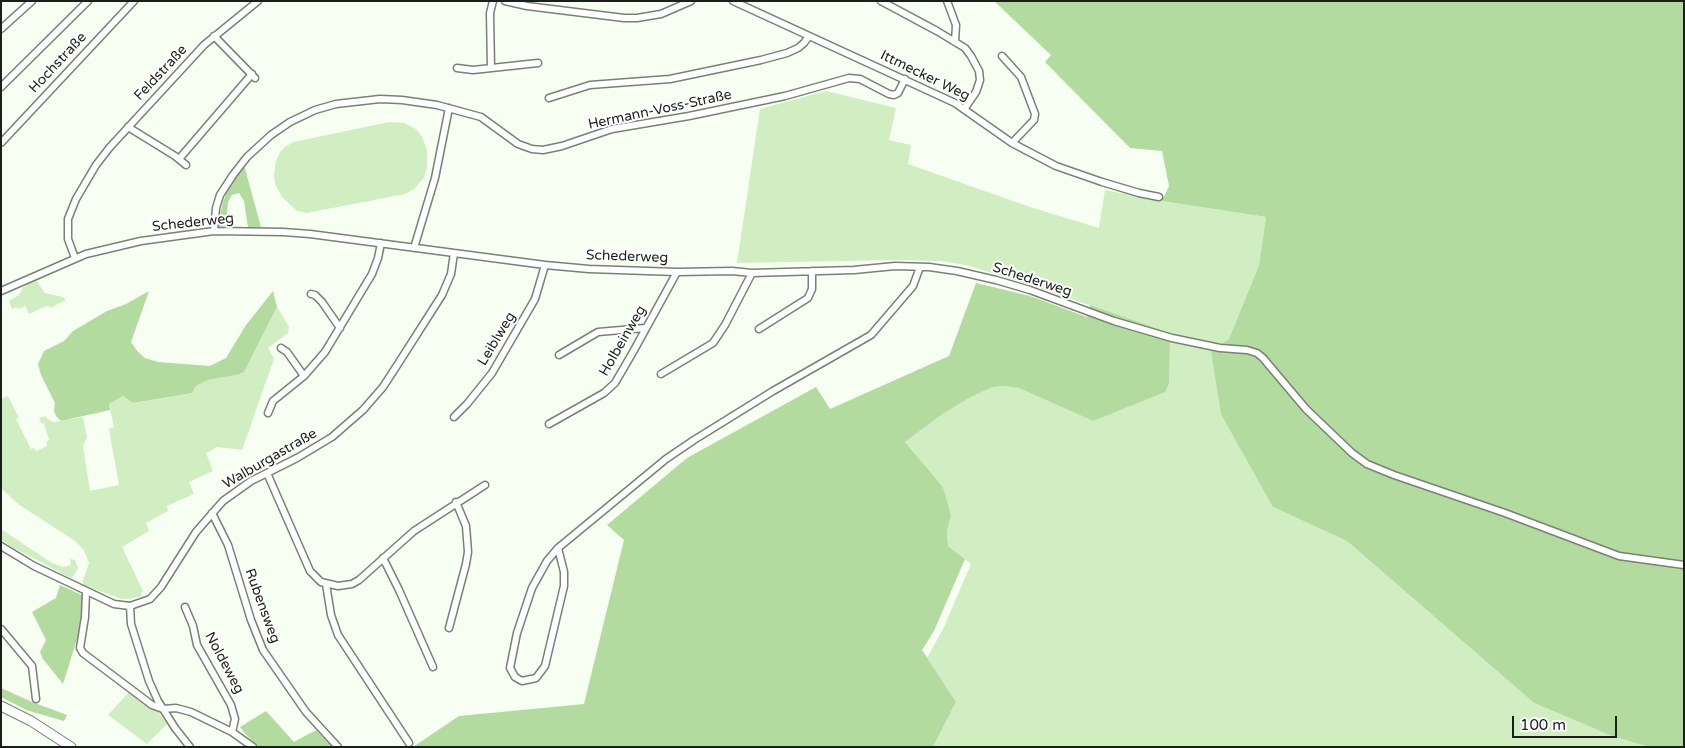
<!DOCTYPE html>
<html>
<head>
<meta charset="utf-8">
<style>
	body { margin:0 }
	#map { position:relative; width:1685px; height:748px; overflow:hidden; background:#f7fff3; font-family:"Varela Round",sans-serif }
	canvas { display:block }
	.frame { position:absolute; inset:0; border:2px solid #1b1f1a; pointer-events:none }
	.scale { position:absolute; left:1512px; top:716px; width:105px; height:22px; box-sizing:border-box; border:2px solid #1b1f1a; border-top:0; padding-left:6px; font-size:15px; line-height:18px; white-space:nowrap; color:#1b1f1a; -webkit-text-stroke:4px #fff; paint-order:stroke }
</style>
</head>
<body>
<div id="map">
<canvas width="1685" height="748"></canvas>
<div class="frame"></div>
<div class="scale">100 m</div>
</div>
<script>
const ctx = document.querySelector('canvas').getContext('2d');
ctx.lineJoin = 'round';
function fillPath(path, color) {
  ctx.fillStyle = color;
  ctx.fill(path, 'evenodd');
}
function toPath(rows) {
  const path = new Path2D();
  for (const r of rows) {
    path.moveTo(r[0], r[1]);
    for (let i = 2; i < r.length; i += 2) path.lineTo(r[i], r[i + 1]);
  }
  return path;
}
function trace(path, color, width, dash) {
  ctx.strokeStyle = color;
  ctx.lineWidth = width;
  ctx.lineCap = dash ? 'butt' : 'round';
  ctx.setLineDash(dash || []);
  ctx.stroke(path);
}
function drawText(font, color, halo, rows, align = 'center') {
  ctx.font = font + ' "Varela Round",sans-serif';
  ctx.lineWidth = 4;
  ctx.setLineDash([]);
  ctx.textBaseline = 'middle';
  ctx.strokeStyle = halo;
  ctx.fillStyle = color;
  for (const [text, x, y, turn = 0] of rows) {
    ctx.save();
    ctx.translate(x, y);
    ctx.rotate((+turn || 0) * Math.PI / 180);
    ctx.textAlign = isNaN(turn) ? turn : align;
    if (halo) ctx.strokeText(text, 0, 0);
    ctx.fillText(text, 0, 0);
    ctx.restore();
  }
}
fillPath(toPath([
	[826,91,896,108,889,140,911,145,908,164,1033,208,1099,228,1105,190,1162,201,1266,217,1259,265,1229,339,1219,345,1273,507,1347,541,1534,703,1612,736,1649,747,933,747,956,702,927,658,943,629,971,564,948,546,947,531,951,515,943,487,905,442,944,413,971,397,993,387,1004,386,1019,388,1093,421,1170,333,1028,284,966,265,940,261,897,260,737,263,760,109],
	[389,122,404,123,416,129,422,137,427,150,427,167,424,178,414,189,405,194,307,213,297,211,282,197,275,184,274,174,276,161,280,152,286,146,294,142],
	[36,280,45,293,63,297,66,300,50,308,49,306,44,307,29,314,25,306,18,309,17,307,12,309,9,301,19,295,23,287],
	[277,307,289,327,288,333,268,348,274,359,242,450,217,447,206,453,213,471,189,482,194,494,167,506,168,511,146,523,149,531,122,547,143,591,141,593,142,596,129,599,122,599,83,585,83,580,89,563,84,550,75,541,18,504,1,488,1,399,8,396,19,418,16,419,31,449,34,448,36,451,47,446,46,442,49,440,44,423,42,424,39,418,45,416,48,419,53,422,60,421,83,417,87,438,83,446,90,491,119,485,109,429,114,427,109,404,123,396,133,403,192,393,196,386,208,380,237,375,244,372],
	[1,529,52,563,64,567,71,565,70,559,75,560,78,568,74,575,71,578,12,547,1,540],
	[130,691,159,713,167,724,147,744,108,715]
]), '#d1edc2');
fillPath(toPath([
	[994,1,1684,1,1684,747,1649,747,1612,736,1534,703,1347,541,1273,507,1221,414,1210,344,1219,345,1229,339,1259,265,1266,217,1162,201,1169,186,1162,151,1130,148,1045,62,1051,55],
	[244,165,261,227,248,227,244,201,239,193,232,195,228,202,226,226,217,227,223,202,228,188],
	[976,283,1030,296,1087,317,1090,305,1170,333,1169,383,1165,392,1093,421,1019,388,1004,386,993,387,971,397,944,413,905,442,943,487,951,515,947,531,948,546,965,559,934,631,922,650,956,702,933,747,413,747,459,716,584,704,624,540,607,525,687,458,816,387,830,409,949,356],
	[149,291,131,342,138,352,145,358,158,362,210,366,226,358,246,325,273,291,277,307,244,372,237,375,208,380,196,386,192,393,133,403,123,396,109,404,110,410,61,421,56,416,54,411,55,403,41,375,38,364,44,351,64,341,73,331,107,311,126,304],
	[60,585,84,596,82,623,63,684,43,659,40,652,46,640,32,612,56,598],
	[1,688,32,702,67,715,64,721,26,710,1,697],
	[266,711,294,742,316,730,332,747,259,747,246,735,240,727]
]), '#b3da9f');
const street = toPath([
	[505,1,527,6,624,18,637,18,661,14,691,1],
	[733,1,955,103,1012,143,1056,166,1102,182,1139,193,1159,197],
	[881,1,937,31,965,48,971,56,979,71,980,80,976,92,965,108],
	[947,1,956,25,955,42],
	[1,29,32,1],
	[214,36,255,78],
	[1002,56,1021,77,1035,114,1034,120,1012,143],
	[457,68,473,70,538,63],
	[491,68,490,13,493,1],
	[1,87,88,1],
	[549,98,590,85,670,79,761,60,787,53,798,48,804,43,809,36],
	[128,127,175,156,186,165],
	[1,143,134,1],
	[179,159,252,74],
	[214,231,216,208,220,195,233,175,247,157,271,135,290,122,315,110,336,104,380,99,402,100,437,105,481,117,518,144,532,149,543,150,562,146,612,129,689,116,785,96,849,78,860,79,889,94,894,95,898,93,905,79],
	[414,248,435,178,449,108],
	[75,258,68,239,68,219,76,199,96,165,110,147,204,45,258,1],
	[1,291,86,254,141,241,214,231,283,232,310,234,545,265,589,269,677,272,732,271,752,273,854,270,895,266,929,267,957,271,996,280,1030,290,1114,321,1172,338,1220,348,1247,350,1257,353,1263,358,1306,409,1352,453,1367,464,1394,475,1505,513,1619,556,1684,565],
	[311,294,315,295,322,302,340,328],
	[759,329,808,298,812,289,812,271],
	[281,348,287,352,304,376],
	[559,355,598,332,645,328],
	[661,374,713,343,725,325,752,273],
	[268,413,273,401,304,376,325,352,372,274,378,258,381,243],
	[454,417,467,404,492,373,535,299,545,265],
	[549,424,604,393,615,383,633,352,677,272],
	[267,473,310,571,321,582,338,586,352,584,359,580,414,531,485,485],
	[212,513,228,545,251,620,263,650,306,712,338,747],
	[1,546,34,566,114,604,130,606,150,599,161,587,196,532,223,501,251,481,297,458,332,437,363,410,383,387,396,367,442,295,451,274,454,253],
	[558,548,564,572,564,586,545,666,536,678,522,681,515,677,510,668,517,633,532,588,547,561,558,548,666,459,694,440,773,391,871,335,913,286,920,267],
	[383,558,399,590,433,667],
	[326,584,331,615,338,635,409,743],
	[86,592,85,617,80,648,83,653,152,705,163,709,176,708,191,712,232,732,253,747],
	[130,606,131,624,149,681,158,701,175,728,190,747],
	[185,607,193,626,197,645,231,705,235,719,232,732],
	[449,628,466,564,468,552,466,526,456,502],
	[1,629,32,666,36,699]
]);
const secondary = toPath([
	[1,706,31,721,71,747]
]);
trace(street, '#798174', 9);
trace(secondary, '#798174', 11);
trace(street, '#fff', 6);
trace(secondary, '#fff', 9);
drawText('14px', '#1b1f1a', '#fff', [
	["Hochstraße",58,63,-47],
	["Feldstraße",161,73,-47],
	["Ittmecker Weg",925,76,26],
	["Hermann-Voss-Straße",660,110,-12],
	["Schederweg",193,223,-6],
	["Schederweg",627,257,2],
	["Schederweg",1032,280,18],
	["Leiblweg",497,339,-59],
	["Holbeinweg",623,341,-60],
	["Walburgastraße",270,459,-30],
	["Rubensweg",262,606,70],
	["Noldeweg",224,663,62]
]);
</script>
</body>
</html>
